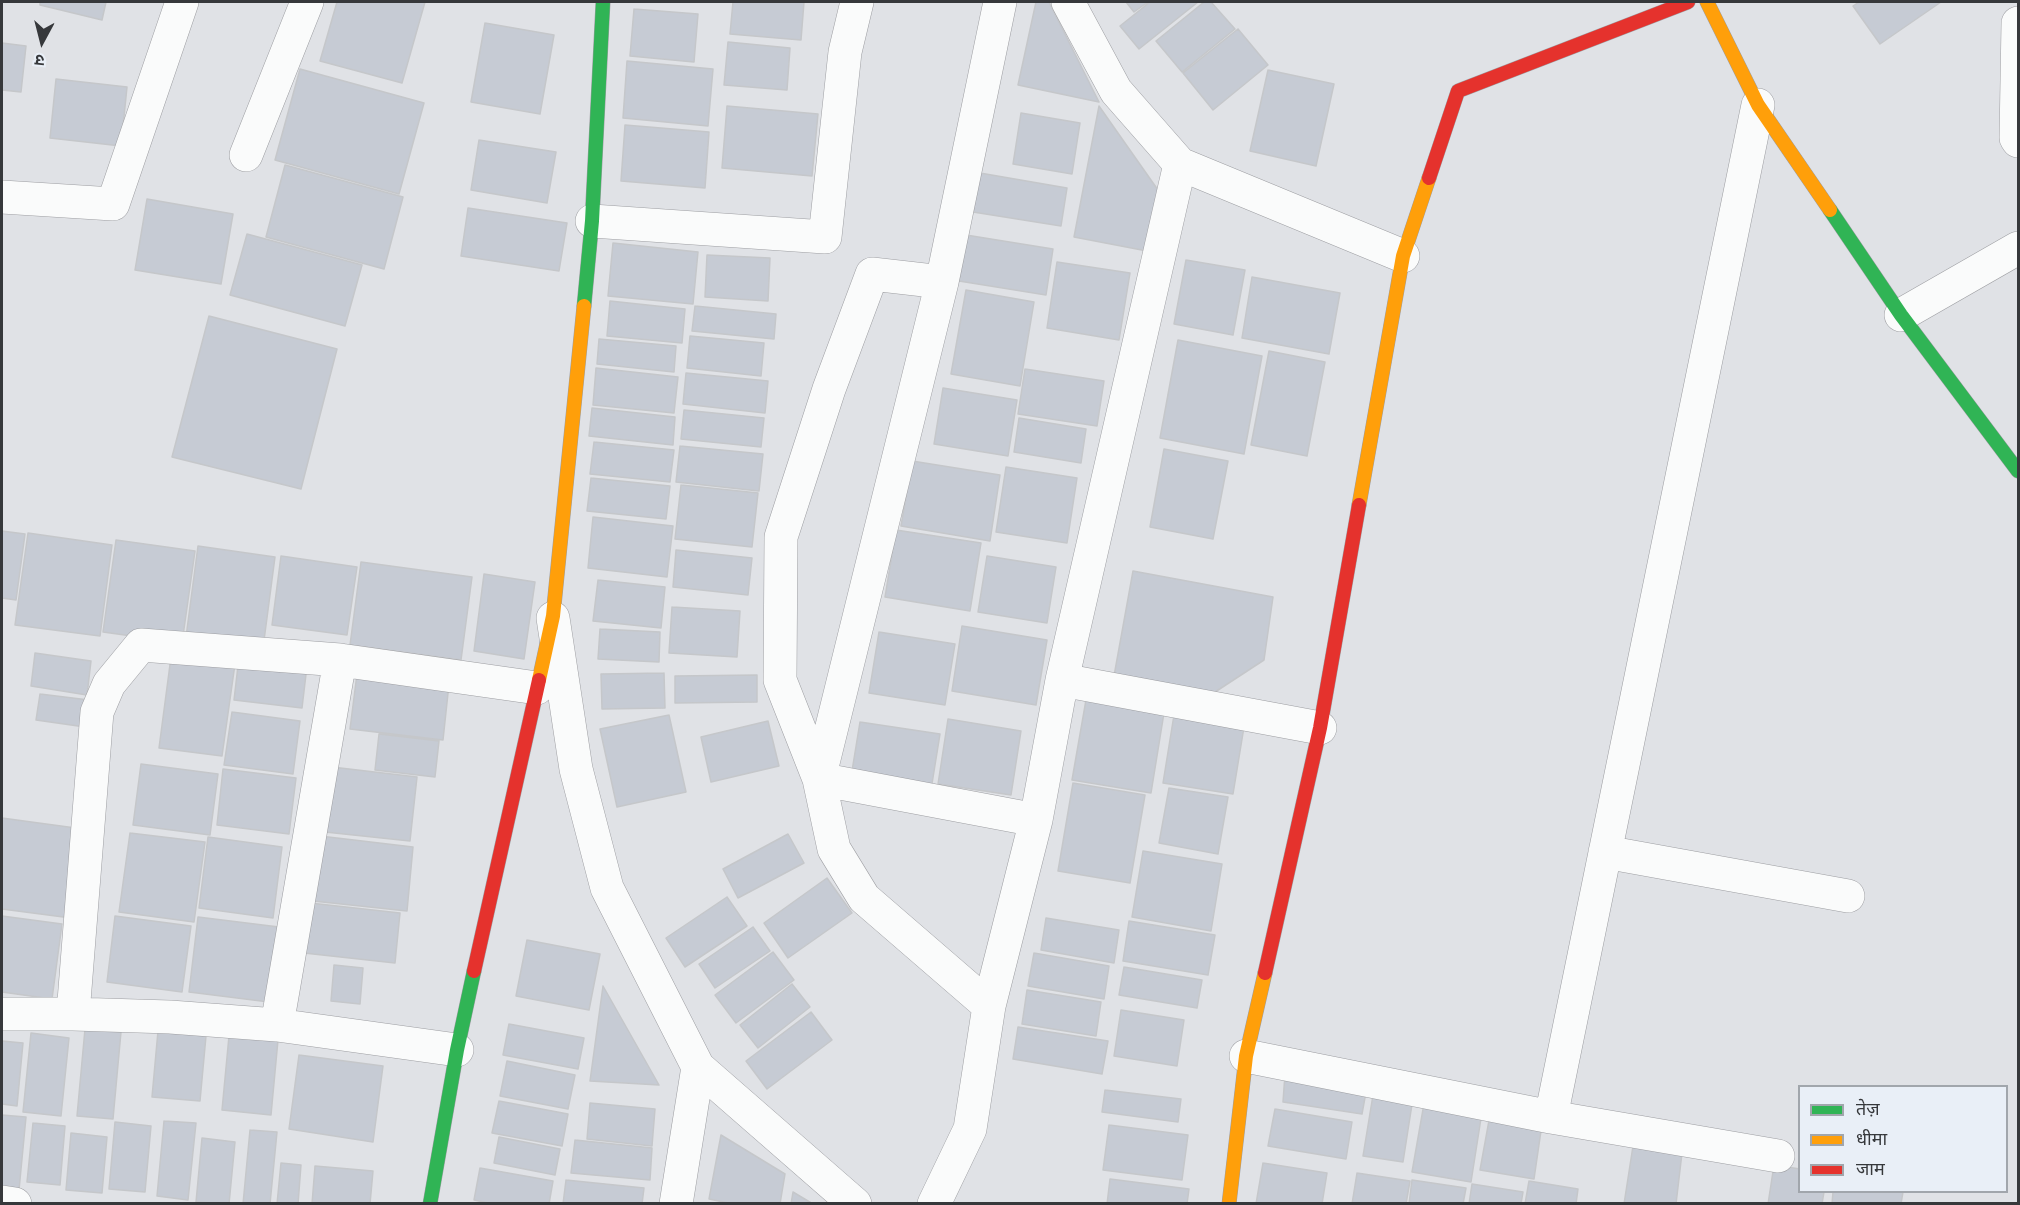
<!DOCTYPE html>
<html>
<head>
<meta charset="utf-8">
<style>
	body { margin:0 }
	#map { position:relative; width:2020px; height:1205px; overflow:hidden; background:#e0e2e6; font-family:Arial,"Noto Sans Devanagari",sans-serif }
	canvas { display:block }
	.frame { position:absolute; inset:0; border:3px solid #36383b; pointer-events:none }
	.legend { position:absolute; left:1798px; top:1085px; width:210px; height:108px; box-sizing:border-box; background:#e9eff7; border:2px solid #a1a6ac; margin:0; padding:8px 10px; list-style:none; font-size:18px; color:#36383b }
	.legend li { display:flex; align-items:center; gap:12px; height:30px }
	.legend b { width:30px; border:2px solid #a1a6ac }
	.north { position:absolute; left:12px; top:12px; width:60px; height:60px; -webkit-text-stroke:4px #e9eff7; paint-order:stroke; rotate:187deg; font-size:16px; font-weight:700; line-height:24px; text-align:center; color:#36383b }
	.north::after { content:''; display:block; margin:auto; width:21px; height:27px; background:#36383b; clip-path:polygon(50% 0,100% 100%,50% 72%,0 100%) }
</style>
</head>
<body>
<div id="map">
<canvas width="2020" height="1205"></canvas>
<div class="frame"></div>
<ul class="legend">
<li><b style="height:8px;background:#30b455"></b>तेज़</li>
<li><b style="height:8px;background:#ff9f0a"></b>धीमा</li>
<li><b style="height:8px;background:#e5322d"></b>जाम</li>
</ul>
<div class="north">उ</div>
</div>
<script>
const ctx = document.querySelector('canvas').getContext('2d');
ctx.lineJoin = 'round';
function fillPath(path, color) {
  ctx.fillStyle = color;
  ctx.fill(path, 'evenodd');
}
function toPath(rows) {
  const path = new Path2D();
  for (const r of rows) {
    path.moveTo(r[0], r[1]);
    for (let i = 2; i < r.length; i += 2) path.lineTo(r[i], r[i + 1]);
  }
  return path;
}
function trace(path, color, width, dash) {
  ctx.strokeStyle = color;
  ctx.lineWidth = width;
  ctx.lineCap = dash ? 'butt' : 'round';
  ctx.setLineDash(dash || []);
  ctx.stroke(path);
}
const building = toPath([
	[40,2,106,2,102,20,40,5,40,2],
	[337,2,425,2,402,83,320,61,337,2],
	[733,2,804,2,801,40,730,34,733,2],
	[1036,2,1049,2,1099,102,1018,85,1036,2],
	[1126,2,1148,2,1134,12,1126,2],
	[1150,2,1198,2,1139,49,1120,26,1150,2],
	[1204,2,1211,2,1235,29,1182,72,1156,41,1204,2],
	[1859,2,1941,2,1880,44,1853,6,1859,2],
	[634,9,698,14,694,62,630,56,634,9],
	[485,23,554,35,540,114,471,102,485,23],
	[1238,29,1268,65,1213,110,1183,73,1238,29],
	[728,42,790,48,787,90,724,85,728,42],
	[2,43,26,46,21,92,2,90,2,43],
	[627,61,713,69,708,126,623,118,627,61],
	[300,69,424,103,399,194,275,160,300,69],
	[1268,70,1334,84,1316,166,1250,151,1268,70],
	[56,79,127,87,121,146,50,138,56,79],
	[727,106,818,114,812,176,722,168,727,106],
	[1099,106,1158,190,1147,251,1074,237,1099,106],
	[1021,113,1080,123,1072,174,1013,164,1021,113],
	[625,125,709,132,705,188,621,181,625,125],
	[479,140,556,152,547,203,471,190,479,140],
	[285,165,403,197,384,269,266,237,285,165],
	[980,173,1067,188,1061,226,973,212,980,173],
	[147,199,233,214,221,284,135,270,147,199],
	[468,208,567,223,559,271,461,256,468,208],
	[247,234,362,265,345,326,230,295,247,234],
	[966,235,1053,249,1046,295,959,281,966,235],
	[613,243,698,252,693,304,608,296,613,243],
	[707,255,770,258,768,301,705,297,707,255],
	[1186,260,1245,270,1233,335,1174,324,1186,260],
	[1057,262,1130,273,1119,340,1047,328,1057,262],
	[1252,277,1340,293,1329,354,1242,338,1252,277],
	[966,290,1034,302,1020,386,951,374,966,290],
	[610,301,685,309,682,343,607,336,610,301],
	[695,306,776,314,774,339,692,331,695,306],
	[209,316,337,349,301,489,172,457,209,316],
	[690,336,764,343,761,376,687,368,690,336],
	[599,339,676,346,674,372,597,364,599,339],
	[1178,340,1262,356,1244,454,1160,438,1178,340],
	[1269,351,1325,362,1307,456,1251,445,1269,351],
	[596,368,678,377,674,413,593,405,596,368],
	[1025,369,1104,381,1097,426,1018,414,1025,369],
	[686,373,768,381,765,413,683,404,686,373],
	[943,388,1017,400,1008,456,934,444,943,388],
	[592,408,675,417,673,445,589,436,592,408],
	[684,410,764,418,761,447,681,439,684,410],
	[1019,418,1086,429,1081,463,1014,452,1019,418],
	[594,442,674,450,670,482,590,474,594,442],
	[680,446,763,454,759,491,676,482,680,446],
	[1164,449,1228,461,1213,539,1150,527,1164,449],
	[912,461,1000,475,990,541,901,526,912,461],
	[1006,467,1077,478,1067,543,996,532,1006,467],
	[591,478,670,486,666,519,587,511,591,478],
	[681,485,758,493,752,547,675,539,681,485],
	[593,517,673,526,667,577,588,568,593,517],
	[896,530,981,543,970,611,885,597,896,530],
	[2,531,25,534,16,600,2,598,2,531],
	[28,533,112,545,100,636,15,625,28,533],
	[116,540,195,551,182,643,103,632,116,540],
	[198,546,275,557,263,648,186,637,198,546],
	[676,550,752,558,748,595,673,587,676,550],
	[281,556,357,567,347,635,272,625,281,556],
	[987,556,1056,567,1047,623,978,612,987,556],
	[361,562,472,577,461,660,350,645,361,562],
	[1133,571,1273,597,1264,660,1212,694,1114,676,1133,571],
	[484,574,535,582,524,659,474,651,484,574],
	[598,580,665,587,661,628,593,621,598,580],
	[672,607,740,611,737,657,669,653,672,607],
	[962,626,1047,640,1036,705,952,691,962,626],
	[600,629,660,632,659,662,598,659,600,629],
	[879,632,955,644,945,705,869,693,879,632],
	[35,653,91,661,87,695,31,686,35,653],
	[171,657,235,664,222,756,159,748,171,657],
	[239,657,307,666,302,708,234,700,239,657],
	[664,673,665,708,602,709,601,674,664,673],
	[357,674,449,684,443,740,350,729,357,674],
	[757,675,757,702,675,703,675,676,757,675],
	[40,694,89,700,85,727,36,720,40,694],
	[1086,700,1164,713,1151,793,1072,780,1086,700],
	[232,712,300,721,293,774,224,765,232,712],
	[669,715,686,792,617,807,600,729,669,715],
	[1174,715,1244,727,1233,794,1163,783,1174,715],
	[948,719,1021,731,1011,795,938,784,948,719],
	[768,721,779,766,711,782,701,737,768,721],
	[860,722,940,734,931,790,851,777,860,722],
	[379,734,439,741,435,777,375,770,379,734],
	[141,764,218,774,210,835,133,825,141,764],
	[332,767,417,777,410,841,325,832,332,767],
	[223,769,296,778,289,834,217,825,223,769],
	[1073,783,1145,795,1130,883,1058,871,1073,783],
	[1169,788,1228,797,1218,854,1159,843,1169,788],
	[2,818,83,829,71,918,2,909,2,818],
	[130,833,205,842,194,922,119,912,130,833],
	[788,834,804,863,738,898,723,869,788,834],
	[320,836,413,847,407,911,313,901,320,836],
	[208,837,282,847,273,918,199,908,208,837],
	[1143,851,1222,864,1211,931,1132,917,1143,851],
	[827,878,852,913,788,958,764,923,827,878],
	[727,897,747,926,685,967,666,938,727,897],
	[310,903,400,913,395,963,304,953,310,903],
	[2,916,62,924,52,999,2,992,2,916],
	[115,916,191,926,182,992,107,982,115,916],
	[198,917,279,927,269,1002,189,992,198,917],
	[1046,918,1119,930,1114,963,1041,950,1046,918],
	[1129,921,1215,935,1208,975,1123,961,1129,921],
	[753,927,770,951,715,988,699,964,753,927],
	[527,940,600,954,589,1010,516,996,527,940],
	[773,952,794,980,736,1023,715,995,773,952],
	[1034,953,1109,966,1104,999,1028,986,1034,953],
	[334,965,363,968,360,1004,331,1001,334,965],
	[1124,967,1202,980,1197,1008,1119,995,1124,967],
	[792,984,810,1007,758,1048,740,1025,792,984],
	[603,986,659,1085,590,1081,603,986],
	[1027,990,1101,1002,1096,1036,1022,1024,1027,990],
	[1121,1010,1184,1020,1177,1066,1114,1056,1121,1010],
	[811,1012,832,1040,767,1089,746,1061,811,1012],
	[509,1024,584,1038,578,1069,503,1055,509,1024],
	[1018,1027,1108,1041,1102,1074,1013,1059,1018,1027],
	[85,1029,121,1032,113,1119,77,1116,85,1029],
	[158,1031,206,1036,200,1101,152,1097,158,1031],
	[31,1033,69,1038,61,1116,23,1112,31,1033],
	[229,1036,278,1040,271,1115,222,1110,229,1036],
	[2,1041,23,1043,17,1106,2,1104,2,1041],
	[299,1055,383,1066,373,1142,289,1129,299,1055],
	[507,1061,575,1075,568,1109,500,1096,507,1061],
	[1285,1074,1366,1092,1362,1114,1283,1102,1285,1074],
	[1374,1089,1413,1098,1403,1162,1363,1156,1374,1089],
	[1105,1090,1181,1099,1178,1122,1102,1112,1105,1090],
	[1425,1098,1482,1112,1471,1182,1412,1172,1425,1098],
	[499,1101,568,1114,562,1146,492,1133,499,1101],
	[590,1103,655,1109,652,1146,587,1139,590,1103],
	[1275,1109,1352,1122,1346,1159,1268,1146,1275,1109],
	[2,1115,26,1117,19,1190,2,1188,2,1115],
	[1490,1115,1542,1124,1534,1179,1480,1170,1490,1115],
	[164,1121,196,1123,188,1200,157,1196,164,1121],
	[115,1122,151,1126,145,1192,109,1189,115,1122],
	[33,1123,65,1126,60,1185,27,1182,33,1123],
	[1109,1125,1188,1135,1182,1180,1103,1170,1109,1125],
	[250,1130,277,1132,270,1204,243,1204,250,1130],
	[71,1133,107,1137,102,1193,66,1190,71,1133],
	[721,1135,785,1174,780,1204,733,1204,709,1199,721,1135],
	[499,1137,560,1149,555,1175,494,1163,499,1137],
	[202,1138,235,1142,229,1204,196,1202,202,1138],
	[575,1140,652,1148,650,1180,571,1173,575,1140],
	[1633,1146,1682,1153,1676,1204,1624,1204,1633,1146],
	[281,1163,301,1165,298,1204,277,1204,281,1163],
	[1263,1163,1327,1173,1322,1204,1256,1204,1263,1163],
	[1774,1165,1800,1169,1800,1192,1824,1192,1822,1204,1768,1204,1774,1165],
	[315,1166,373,1171,370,1204,312,1204,315,1166],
	[480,1168,553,1181,549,1204,493,1204,474,1200,480,1168],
	[1357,1173,1410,1181,1406,1204,1352,1204,1357,1173],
	[1110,1179,1189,1189,1187,1204,1107,1204,1110,1179],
	[566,1180,644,1188,642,1204,563,1204,566,1180],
	[1412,1180,1466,1188,1463,1204,1409,1204,1412,1180],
	[1529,1181,1578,1189,1576,1204,1525,1204,1529,1181],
	[1472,1184,1523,1192,1521,1204,1469,1204,1472,1184],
	[793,1192,813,1204,791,1204,793,1192],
	[1833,1192,1903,1192,1901,1204,1832,1204,1833,1192]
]);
fillPath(building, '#c6cbd4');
trace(building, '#c5c7ca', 1.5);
const street = toPath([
	[1068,2,1116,91,1180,164,1403,256],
	[2018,23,2016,138,2018,141],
	[246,155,307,2],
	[2,197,113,204,182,2],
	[592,221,825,237,845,52,857,2],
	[942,282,872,274,829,389,781,537,780,680,819,779,1036,820],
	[1901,315,2018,248],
	[553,618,576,769,607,888,698,1067,855,1204],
	[340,660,537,688],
	[1062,680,1320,728],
	[1605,852,1848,896],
	[989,1006,864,898,834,849,819,779,942,282,1000,2],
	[2,1014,73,1014,170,1017,277,1025,457,1050],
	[73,1014,97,712,109,684,141,645,340,660,277,1025],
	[1246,1056,1551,1117,1778,1156],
	[1551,1117,1758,105],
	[2,1202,15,1204],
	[676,1204,698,1067],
	[934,1204,970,1129,989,1006,1036,820,1062,680,1180,164]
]);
const fast = toPath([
	[1830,210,1901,315,2018,471],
	[584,306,592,221,603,2],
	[430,1204,457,1050,474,971]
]);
const slow = toPath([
	[1707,2,1758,105,1830,210],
	[1359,505,1403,256,1429,178],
	[539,680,553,616,584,306],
	[1229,1204,1246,1056,1265,973]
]);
const jam = toPath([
	[1429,178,1458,91,1688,2],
	[474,971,539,680],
	[1265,973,1320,728,1359,505]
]);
trace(street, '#9d9ea2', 34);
trace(fast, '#9d9ea2', 15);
trace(slow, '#9d9ea2', 15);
trace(jam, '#9d9ea2', 15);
trace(street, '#fafbfb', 33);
trace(fast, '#30b455', 14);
trace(slow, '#ff9f0a', 14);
trace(jam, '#e5322d', 14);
</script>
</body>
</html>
